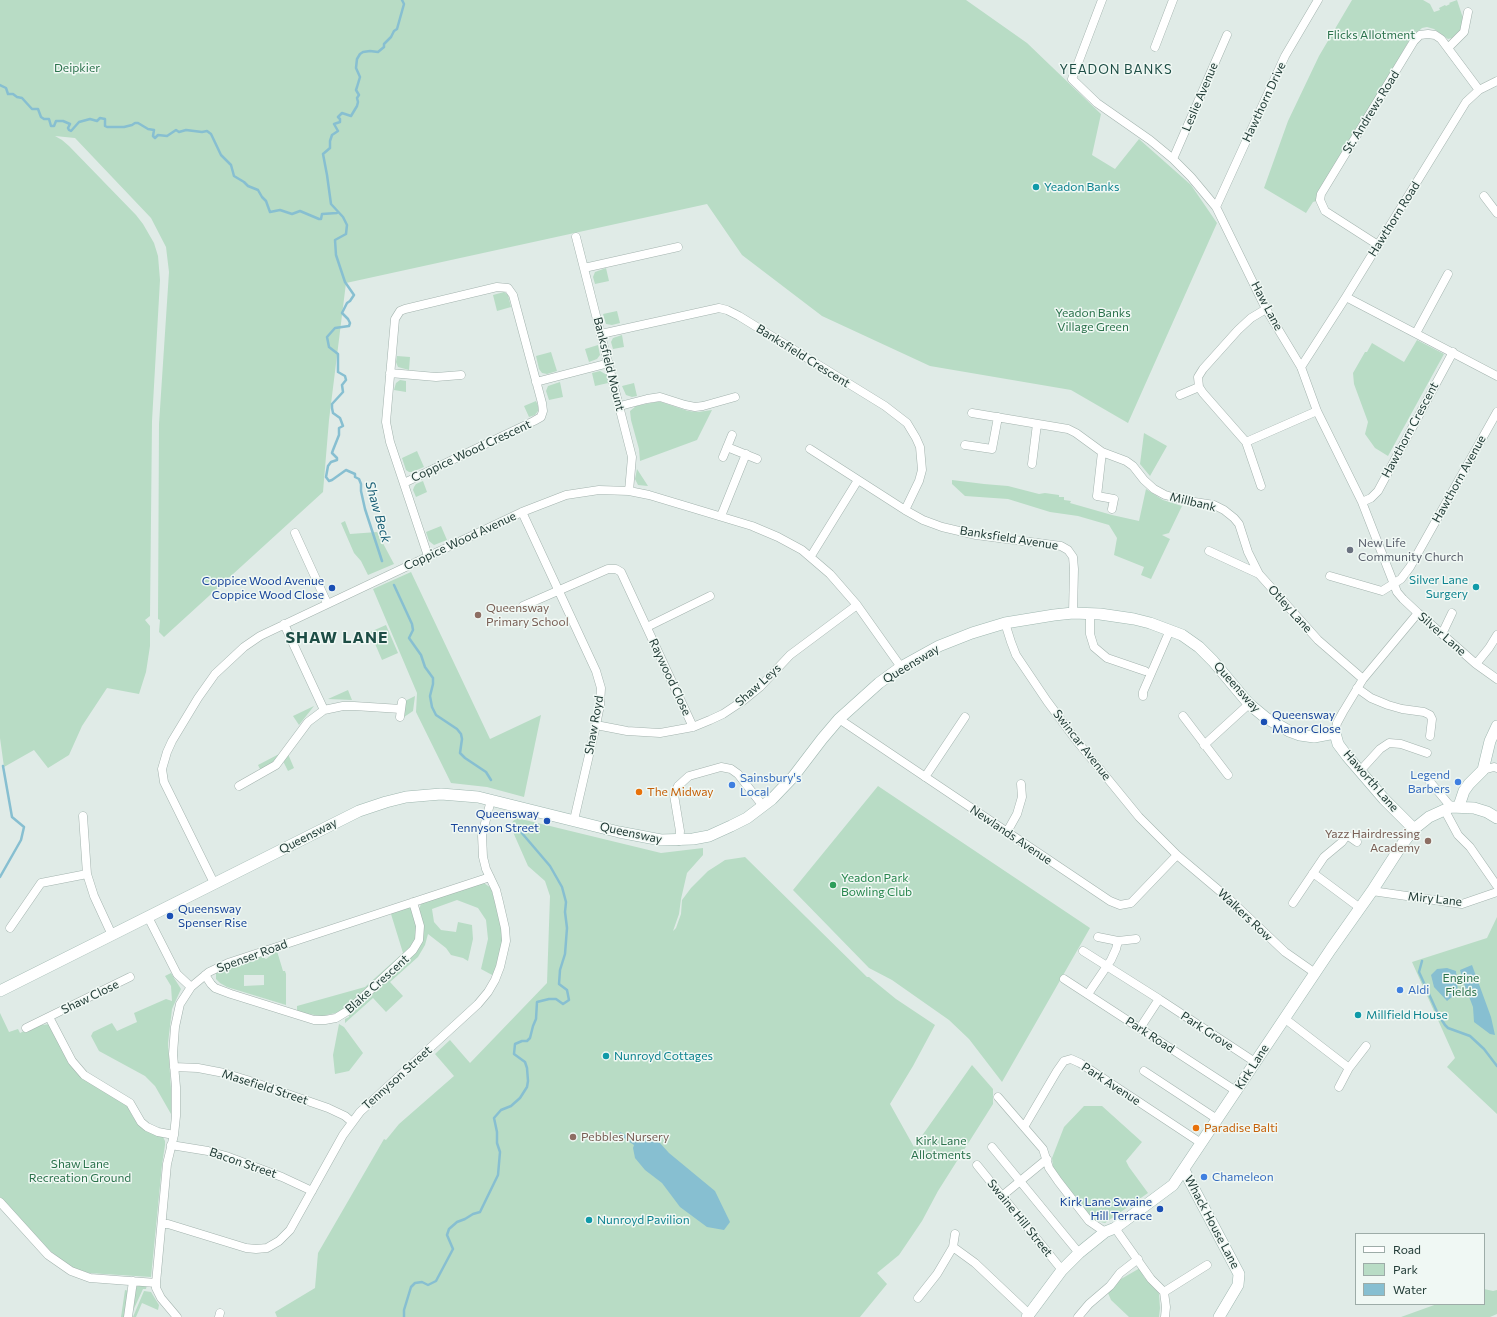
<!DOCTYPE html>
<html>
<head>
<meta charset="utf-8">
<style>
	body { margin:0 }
	#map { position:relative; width:1497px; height:1317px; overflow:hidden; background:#e0ebe7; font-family:Commissioner,sans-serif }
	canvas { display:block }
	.legend { position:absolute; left:1355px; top:1233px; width:130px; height:72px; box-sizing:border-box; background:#f0f8f4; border:1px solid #9daca8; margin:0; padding:5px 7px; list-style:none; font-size:12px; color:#213b36 }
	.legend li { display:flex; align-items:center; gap:8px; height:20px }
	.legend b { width:20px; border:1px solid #9daca8 }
</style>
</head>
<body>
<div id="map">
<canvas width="1497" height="1317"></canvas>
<ul class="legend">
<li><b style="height:5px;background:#fff"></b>Road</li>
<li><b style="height:11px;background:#b8dcc5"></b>Park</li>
<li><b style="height:11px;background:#87bfd1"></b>Water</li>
</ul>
</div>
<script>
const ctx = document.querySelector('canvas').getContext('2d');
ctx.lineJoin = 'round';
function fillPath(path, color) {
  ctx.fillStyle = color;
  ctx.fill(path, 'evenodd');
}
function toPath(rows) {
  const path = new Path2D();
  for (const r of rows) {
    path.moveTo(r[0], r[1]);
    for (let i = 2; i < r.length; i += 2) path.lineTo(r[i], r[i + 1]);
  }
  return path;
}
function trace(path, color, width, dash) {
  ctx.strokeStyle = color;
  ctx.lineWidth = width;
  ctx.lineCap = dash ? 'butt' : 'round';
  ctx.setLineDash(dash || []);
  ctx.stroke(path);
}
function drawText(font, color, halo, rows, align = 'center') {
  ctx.font = font + ' Commissioner,sans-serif';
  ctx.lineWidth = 3;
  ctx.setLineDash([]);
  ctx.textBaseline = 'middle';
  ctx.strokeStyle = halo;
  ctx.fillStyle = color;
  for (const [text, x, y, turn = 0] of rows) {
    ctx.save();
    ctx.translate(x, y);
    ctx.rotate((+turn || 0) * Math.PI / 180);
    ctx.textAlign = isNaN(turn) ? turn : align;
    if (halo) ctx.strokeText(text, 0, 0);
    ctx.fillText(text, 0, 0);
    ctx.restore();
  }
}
fillPath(toPath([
	[0,0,966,0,1027,43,1101,114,1092,155,1115,169,1139,139,1191,185,1217,223,1128,423,1071,390,930,366,822,316,742,255,707,204,346,283,329,420,323,492,164,637,159,632,160,620,158,619,159,424,169,272,166,247,151,218,75,138,55,136,62,140,69,146,136,215,143,224,154,243,158,256,160,280,152,421,150,616,145,620,150,626,150,646,146,672,139,694,107,688,82,726,69,755,48,768,34,750,4,767,0,738],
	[1352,0,1423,0,1430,4,1434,12,1440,10,1439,8,1445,5,1446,6,1450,4,1449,3,1457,0,1463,18,1461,30,1452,38,1448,39,1434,29,1427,27,1422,28,1410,39,1324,188,1320,200,1313,202,1306,213,1264,188,1288,121,1319,56],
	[606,268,609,281,595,284,593,277,595,272],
	[504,292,508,295,511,307,497,311,493,295],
	[617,311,620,323,612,325,606,324,603,314],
	[622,335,624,347,613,349,611,342,613,338],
	[1417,340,1444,354,1388,456,1375,448,1365,434,1368,422,1354,384,1353,373,1365,352,1367,352,1372,343,1404,362],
	[598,345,600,355,597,359,589,362,585,349],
	[551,352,557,371,547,374,542,373,539,369,536,356],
	[397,356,410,357,409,370,398,367,396,362],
	[600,371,607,375,608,383,595,386,592,373],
	[400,380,406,381,406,392,394,390,396,383],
	[560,382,563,397,549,400,546,391,548,386],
	[634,383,637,396,632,397,626,395,622,386],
	[536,401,538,406,538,411,535,415,529,417,524,406],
	[656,402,661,402,688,411,698,412,712,410,697,440,640,461,639,449,631,420,630,411,636,406],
	[1144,433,1167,446,1150,476,1140,464],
	[417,451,424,467,412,472,409,472,406,470,402,458],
	[637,469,648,486,638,485,635,479],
	[952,480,984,484,1008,486,1039,494,1045,493,1059,495,1059,497,1064,497,1064,500,1071,501,1070,503,1112,515,1139,521,1146,489,1163,500,1182,506,1169,533,1162,535,1170,539,1151,579,1141,575,1144,567,1114,555,1117,538,1109,525,1078,516,1050,512,1008,499,965,496,952,484],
	[423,481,427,492,416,497,413,490,414,487,416,484],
	[345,521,350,534,377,532,394,564,368,575,361,561,354,553,341,523],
	[441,526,447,540,434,545,429,541,426,532],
	[411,572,490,739,541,715,524,797,487,787,451,783,416,712,417,693,373,589],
	[386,625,398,653,382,660,370,632],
	[348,690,352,700,328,699],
	[415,696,413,711,404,717,405,701],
	[314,706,299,725,293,716],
	[281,753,276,760,261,771,258,765],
	[288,754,294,768,288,771,283,761],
	[878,786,1090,928,1002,1082,969,1039,949,1020,892,980,869,968,793,890],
	[517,818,661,853,703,848,703,855,687,873,681,899,679,914,673,931,676,928,681,914,682,900,691,888,708,871,719,864,725,860,745,857,867,977,869,977,896,999,935,1025,913,1066,890,1104,914,1147,972,1065,993,1089,993,1104,938,1191,922,1221,899,1255,877,1273,887,1284,860,1317,277,1317,275,1312,315,1288,318,1253,384,1139,386,1140,399,1124,454,1076,435,1054,450,1040,470,1063,547,983,550,896,545,881,528,866,513,832,509,832,513,821],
	[484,883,491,888,503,927,503,940,494,976,481,969,488,939,486,920,478,908,457,900,432,909,434,922,441,930,456,932,458,922,472,925,473,939,468,961,463,958,451,955,446,948,428,934,425,945,418,957,390,982,403,996,386,1012,373,998,345,1023,345,1019,349,1017,349,1014,415,953,421,916,419,909,421,904,424,901],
	[408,907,413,910,416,919,417,934,410,950,340,1012,322,1016,308,1014,297,1011,297,1006,365,987,403,953,391,914,393,911],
	[1497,917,1497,1114,1447,1067,1455,1058,1412,962,1487,938],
	[277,951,283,971,285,971,286,974,286,1005,227,987,220,983,216,979,216,973,221,969,261,956,266,959],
	[244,975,264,975,264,985,244,986],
	[171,973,181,989,172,1009,168,1043,171,1089,171,1114,155,1086,145,1076,99,1051,91,1036,93,1032,112,1023,117,1031,137,1022,134,1013,166,999,172,1001,171,986,165,976],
	[0,1013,9,1032,18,1029,20,1033,34,1026,50,1024,71,1066,82,1077,127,1105,133,1117,138,1123,163,1137,165,1141,165,1145,162,1165,151,1277,89,1273,70,1267,49,1250,0,1197],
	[339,1024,344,1027,363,1053,349,1071,335,1074,333,1055],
	[1084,1106,1102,1106,1142,1142,1126,1161,1129,1167,1148,1193,1105,1223,1092,1220,1057,1176,1053,1167,1052,1158,1064,1127],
	[1140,1268,1144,1277,1157,1290,1159,1294,1160,1308,1159,1317,1129,1317,1111,1300,1108,1293,1121,1279],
	[138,1285,147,1285,146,1289,143,1289,132,1313,136,1288],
	[1484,1289,1493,1291,1497,1290,1497,1314,1490,1317,1401,1317,1437,1304,1484,1304],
	[125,1290,129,1291,124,1317,121,1317],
	[144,1291,151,1292,159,1305,158,1310,142,1303,136,1317,133,1317]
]), '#b8dcc5');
fillPath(toPath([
	[1472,965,1491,1017,1495,1035,1490,1034,1474,1022,1473,1007,1463,981,1460,970],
	[1447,968,1456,971,1458,992,1447,1001,1434,987,1431,975,1437,969],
	[620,1132,637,1141,639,1140,648,1140,660,1143,669,1153,715,1191,730,1222,724,1230,707,1227,680,1207,662,1183,645,1170,635,1158,633,1148,634,1145,619,1135]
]), '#87bfd1');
trace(toPath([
	[0,85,6,88,8,94,13,94,17,97,22,98,32,109,38,109,41,117,44,119,49,119,51,126,54,126,56,121,63,121,70,124,68,128,69,130,71,131,79,122,90,119,97,121,100,118,105,119,105,126,107,127,124,127,132,125,135,123,138,123,148,129,154,130,153,136,155,138,158,135,167,136,176,130,179,132,186,130,202,132,207,131,211,134,221,155,231,165,234,176,244,182,248,186,258,190,262,197,266,201,270,212,280,210,292,214,300,211,319,219,321,219,322,214,337,213],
	[382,561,365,509,361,491,361,484,359,479,355,477,355,474,346,470,332,480,329,481,326,477,328,466,331,462,337,460,337,458,332,453,333,450,339,435,339,428,343,426,340,418,333,413,332,408,332,404,343,392,342,385,346,380,345,376,338,372,338,354,329,347,327,337,335,328,349,326,350,323,348,319,342,313,347,303,350,301,354,295,345,282,336,255,335,240,346,234,347,225,343,217,331,204,327,175,323,154,330,148,330,141,332,135,338,131,334,124,340,122,340,119,338,117,342,113,351,116,357,106,358,102,357,98,359,95,356,90,357,87,360,77,356,68,357,59,360,54,363,52,370,51,378,52,384,47,384,44,391,37,394,31,397,29,404,4,402,0],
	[394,585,412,624,413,630,409,638,421,655,425,667,433,678,433,684,430,696,432,707,436,715,457,729,461,734,462,739,460,753,465,758,486,772,491,780],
	[0,877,21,840,24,827,12,817,3,766],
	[1422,961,1419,972,1438,1014,1445,1025,1448,1028,1470,1036,1484,1049,1497,1066],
	[404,1317,404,1310,411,1287,415,1283,422,1282,428,1285,436,1281,453,1249,447,1235,449,1229,457,1222,465,1219,473,1214,480,1212,498,1175,500,1152,497,1143,497,1132,494,1118,501,1110,511,1106,520,1098,527,1087,528,1081,527,1068,525,1062,514,1054,515,1044,522,1041,527,1041,530,1038,533,1026,536,1019,537,1002,549,999,556,999,563,1004,569,1000,567,990,559,984,560,970,565,954,567,928,565,912,566,902,562,887,550,866,515,825]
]), '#87bfd1', 2.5);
const street = toPath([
	[1102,0,1072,79,1097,103,1150,140,1173,159,1191,177,1216,207,1266,309,1301,367,1317,411,1362,502,1397,592,1403,599,1418,613,1476,664,1497,679],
	[1155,47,1173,0],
	[1448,48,1464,32,1468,12],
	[1173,159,1227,35],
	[1484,196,1497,213],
	[1216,207,1285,56,1318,0],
	[576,237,632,457,629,491],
	[1378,245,1325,211,1320,200,1321,194,1414,41,1420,35,1428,34,1435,35,1441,39,1479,90],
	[584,268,678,247],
	[1346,297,1497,376],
	[1266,309,1251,318,1238,330,1203,369,1198,377,1199,387,1203,393,1246,442,1317,411],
	[1416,333,1448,274],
	[601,334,719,308,727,310,739,316,885,406,907,423,916,438,920,447,922,470,919,481,905,510],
	[1301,367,1346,297,1466,102,1479,90,1497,81],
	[390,373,436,377,461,375],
	[536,382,609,363],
	[1180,395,1199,387],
	[620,406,647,399,660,397,685,405,695,407,703,406,735,397],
	[972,413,1068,429,1076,433,1102,452,1126,461,1133,466,1144,480,1154,489,1165,495,1188,501,1214,505,1224,510,1234,518,1239,524,1248,552,1259,574],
	[1246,442,1261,486],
	[965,445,992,449,998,417],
	[727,447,757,459],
	[810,449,905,510,923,520,942,527,976,535,1061,546,1068,550,1073,557,1074,569,1073,613],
	[1102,452,1097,496,1114,499,1112,509],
	[723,457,732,435],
	[1032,464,1037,424],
	[404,483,534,421,541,417,543,411,542,403,513,295,508,288,497,287,405,309,400,311,395,319,386,422,390,442,428,556],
	[1362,502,1371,498,1378,491,1453,352],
	[522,512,596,671,601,688,600,705,596,725,574,820],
	[721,516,746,454],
	[295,533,327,603],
	[1209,551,1259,574,1318,640,1363,679],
	[811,556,858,480],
	[1330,576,1382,591,1401,579,1410,567,1497,412],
	[523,606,608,569,616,569,621,572,693,727],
	[1090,614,1090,634,1094,647,1107,658,1145,671],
	[1005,623,1011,642,1016,655,1047,701,1076,740,1139,817,1177,855,1228,898,1285,952,1315,973],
	[284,624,324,710],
	[647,627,710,596],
	[1442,634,1452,613],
	[1476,664,1489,648,1497,635],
	[1357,688,1371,698,1388,705,1402,709,1424,712,1430,715,1432,719,1430,736],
	[1143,696,1143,692,1170,630],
	[1183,716,1228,775],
	[400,717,402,702],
	[839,719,1110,901,1120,905,1131,903,1177,855],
	[596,725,627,731,660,733,693,727,710,720,723,714,744,700,760,687,790,655,857,605],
	[1335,733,1337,723,1343,712,1363,679,1418,613],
	[1204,745,1249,704],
	[1483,770,1494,767,1497,768],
	[1360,771,1380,749,1389,743,1401,744,1427,753],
	[925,777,965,717],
	[1427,778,1451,807],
	[239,786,276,765,308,722,324,710,343,706,354,706,401,709],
	[1444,809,1458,835,1470,847,1497,886],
	[83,816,87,874,94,896,112,935],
	[1007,832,1017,814,1022,797,1021,784],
	[679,841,680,831,674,795,678,786,689,776,721,767,731,769,738,774,763,806],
	[1313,873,1360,908],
	[214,883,164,782,162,769,167,752,172,741,198,698,215,674,244,647,260,636,522,512,566,495,599,490,629,491,649,495,752,526,778,537,802,550,830,574,857,605,901,667],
	[1372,891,1462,904,1497,892],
	[1293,903,1324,857,1342,842,1347,835,1357,842],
	[148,917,177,974,191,987],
	[10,928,41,883,87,874],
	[1098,937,1118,941],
	[1083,951,1159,999],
	[205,975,211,984,215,988,231,994,314,1020,325,1020,336,1018,349,1010,413,950,419,940,420,926,413,902],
	[1064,979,1236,1091],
	[1088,994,1111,960,1116,949,1118,941,1136,939],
	[49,1017,72,1061,84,1075,130,1103,141,1122,147,1127,158,1132,174,1135],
	[1284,1018,1349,1068],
	[26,1028,130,977],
	[1140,1028,1159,999,1255,1062],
	[174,1067,198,1068,224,1073,247,1080,328,1108,345,1116,352,1122],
	[1144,1071,1217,1119],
	[1339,1087,1349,1068,1366,1046],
	[998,1097,1043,1149,1049,1168,1058,1181,1089,1221,1105,1232],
	[1024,1127,1057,1071,1064,1061,1071,1059,1080,1063,1201,1143],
	[171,1145,208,1151,226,1156,282,1177,312,1191],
	[992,1147,1079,1253],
	[977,1165,1062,1270],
	[1002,1196,1047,1159],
	[0,1202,48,1255,71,1271,90,1278,156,1283],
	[162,1224,168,1224,246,1248,256,1249,267,1248,279,1241,290,1230,343,1135,360,1112,478,1004,488,992,495,980,500,967,506,941,505,928,499,902,496,890,486,869,483,857,482,835,491,800],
	[1115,1228,1151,1279,1164,1292,1166,1307,1165,1317],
	[953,1247,955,1234],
	[1164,1292,1207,1265],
	[918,1298,937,1274,953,1247,975,1263,1029,1314],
	[128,1317,133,1281],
	[177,1317,161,1298,156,1288,156,1283,167,1164,174,1135,176,1116,176,1087,173,1054,175,1027,180,1004,191,987,209,972,228,963,490,877],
	[219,1317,220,1313],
	[1078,1317,1089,1304,1110,1286,1120,1273,1138,1259]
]);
const secondary = toPath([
	[1459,806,1464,791,1469,784,1483,770,1490,741,1497,726],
	[0,991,359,811,386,802,406,797,441,794,478,797,619,832,661,840,693,839,709,836,731,826,747,818,772,799,793,777,822,739,839,719,879,683,901,667,939,646,972,633,1005,623,1054,615,1073,613,1100,614,1134,619,1150,623,1182,635,1199,647,1213,661,1249,704,1266,718,1289,731,1300,735,1314,737,1335,733,1338,744,1347,756,1384,799,1414,829],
	[1184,1170,1239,1274,1238,1285,1219,1317],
	[1027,1317,1062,1270,1079,1253,1105,1232,1115,1228,1173,1185,1331,949,1372,891,1403,843,1414,829,1429,817,1451,807,1474,808,1487,812,1497,818]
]);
trace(street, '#a3b3ae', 9);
trace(secondary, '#9fb7b0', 12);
trace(street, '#fff', 8);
trace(secondary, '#fff', 11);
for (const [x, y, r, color] of [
	[1036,187,4,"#0f9aa8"],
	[1350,550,4,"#6b7280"],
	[1476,587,4,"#0f9aa8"],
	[332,588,4,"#1a4fb4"],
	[478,615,4,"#8d6e63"],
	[1264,722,4,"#1a4fb4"],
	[1458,782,4,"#3f7fe0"],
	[732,785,4,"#3f7fe0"],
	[639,792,4,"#e8710a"],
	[547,821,4,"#1a4fb4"],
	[1428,841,4,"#8d6e63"],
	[833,885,4,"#2e9e5b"],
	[170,916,4,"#1a4fb4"],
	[1400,990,4,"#3f7fe0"],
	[1358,1015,4,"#0f9aa8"],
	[606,1056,4,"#0f9aa8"],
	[1196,1128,4,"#e8710a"],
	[573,1137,4,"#8d6e63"],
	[1204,1177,4,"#3f7fe0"],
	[1160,1209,4,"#1a4fb4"],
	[589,1220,4,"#0f9aa8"]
]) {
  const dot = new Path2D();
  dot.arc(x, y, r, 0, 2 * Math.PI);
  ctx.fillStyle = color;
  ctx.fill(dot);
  trace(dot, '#f0f8f4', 1.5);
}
drawText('12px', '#2b724c', '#f0f8f4', [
	["Flicks Allotment",1371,35],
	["Deipkier",77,68],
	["Yeadon Banks",1093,313],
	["Village Green",1093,327],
	["Engine",1461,978],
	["Fields",1461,992],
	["Kirk Lane",941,1141],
	["Allotments",941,1155],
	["Shaw Lane",80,1164],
	["Recreation Ground",80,1178]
]);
drawText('12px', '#213b36', '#f0f8f4', [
	["Leslie Avenue",1200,97,-67],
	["Hawthorn Drive",1264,102,-65],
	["St. Andrews Road",1371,112,-58],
	["Hawthorn Road",1394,219,-58],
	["Haw Lane",1267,306,62],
	["Banksfield Crescent",803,356,32],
	["Banksfield Mount",609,364,76],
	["Hawthorn Crescent",1410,430,-62],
	["Coppice Wood Crescent",471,451,-25],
	["Hawthorn Avenue",1459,479,-61],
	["Millbank",1193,502,14],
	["Banksfield Avenue",1009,538,9],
	["Coppice Wood Avenue",460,541,-25],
	["Otley Lane",1290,609,48],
	["Silver Lane",1442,634,41],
	["Queensway",911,664,-31],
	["Raywood Close",670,677,65],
	["Shaw Leys",758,685,-42],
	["Queensway",1237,687,48],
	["Shaw Royd",594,725,-80],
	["Swincar Avenue",1082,745,52],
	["Haworth Lane",1371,781,49],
	["Queensway",631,833,12],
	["Newlands Avenue",1011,835,34],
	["Queensway",308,836,-27],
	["Miry Lane",1435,899,6],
	["Walkers Row",1245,915,43],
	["Spenser Road",252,956,-20],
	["Blake Crescent",377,984,-42],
	["Shaw Close",90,997,-26],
	["Park Grove",1207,1031,33],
	["Park Road",1150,1035,33],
	["Kirk Lane",1252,1067,-57],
	["Tennyson Street",397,1078,-42],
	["Park Avenue",1111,1084,33],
	["Masefield Street",265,1087,18],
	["Bacon Street",243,1163,19],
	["Swaine Hill Street",1020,1218,51],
	["Whack House Lane",1212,1222,62]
]);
drawText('12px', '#0d838f', '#f0f8f4', [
	["Yeadon Banks",1044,187],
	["Silver Lane",1468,580,"right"],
	["Surgery",1468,594,"right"],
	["Millfield House",1366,1015],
	["Nunroyd Cottages",614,1056],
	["Nunroyd Pavilion",597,1220]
], 'left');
drawText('12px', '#5b616d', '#f0f8f4', [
	["New Life",1358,543],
	["Community Church",1358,557]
], 'left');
drawText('12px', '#164399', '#f0f8f4', [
	["Coppice Wood Avenue",324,581],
	["Coppice Wood Close",324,595],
	["Queensway",1272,715,"left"],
	["Manor Close",1272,729,"left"],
	["Queensway",539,814],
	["Tennyson Street",539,828],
	["Queensway",178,909,"left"],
	["Spenser Rise",178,923,"left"],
	["Kirk Lane Swaine",1152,1202],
	["Hill Terrace",1152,1216]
], 'right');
drawText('12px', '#785e54', '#f0f8f4', [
	["Queensway",486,608],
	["Primary School",486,622],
	["Yazz Hairdressing",1420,834,"right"],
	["Academy",1420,848,"right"],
	["Pebbles Nursery",581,1137]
], 'left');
drawText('12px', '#366cbe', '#f0f8f4', [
	["Legend",1450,775,"right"],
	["Barbers",1450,789,"right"],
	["Sainsbury's",740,778],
	["Local",740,792],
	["Aldi",1408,990],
	["Chameleon",1212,1177]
], 'left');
drawText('12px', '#c56008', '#f0f8f4', [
	["The Midway",647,792],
	["Paradise Balti",1204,1128]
], 'left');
drawText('12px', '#27864d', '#f0f8f4', [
	["Yeadon Park",841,878],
	["Bowling Club",841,892]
], 'left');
ctx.letterSpacing = '1px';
drawText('13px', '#1d4d45', '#f0f8f4', [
	["YEADON BANKS",1116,70]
]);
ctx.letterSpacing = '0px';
drawText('italic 13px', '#1b6077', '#f0f8f4', [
	["Shaw Beck",378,512,74]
]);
ctx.letterSpacing = '1px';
drawText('bold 16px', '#1d4d45', '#f0f8f4', [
	["SHAW LANE",337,638]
]);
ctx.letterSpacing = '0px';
</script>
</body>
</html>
